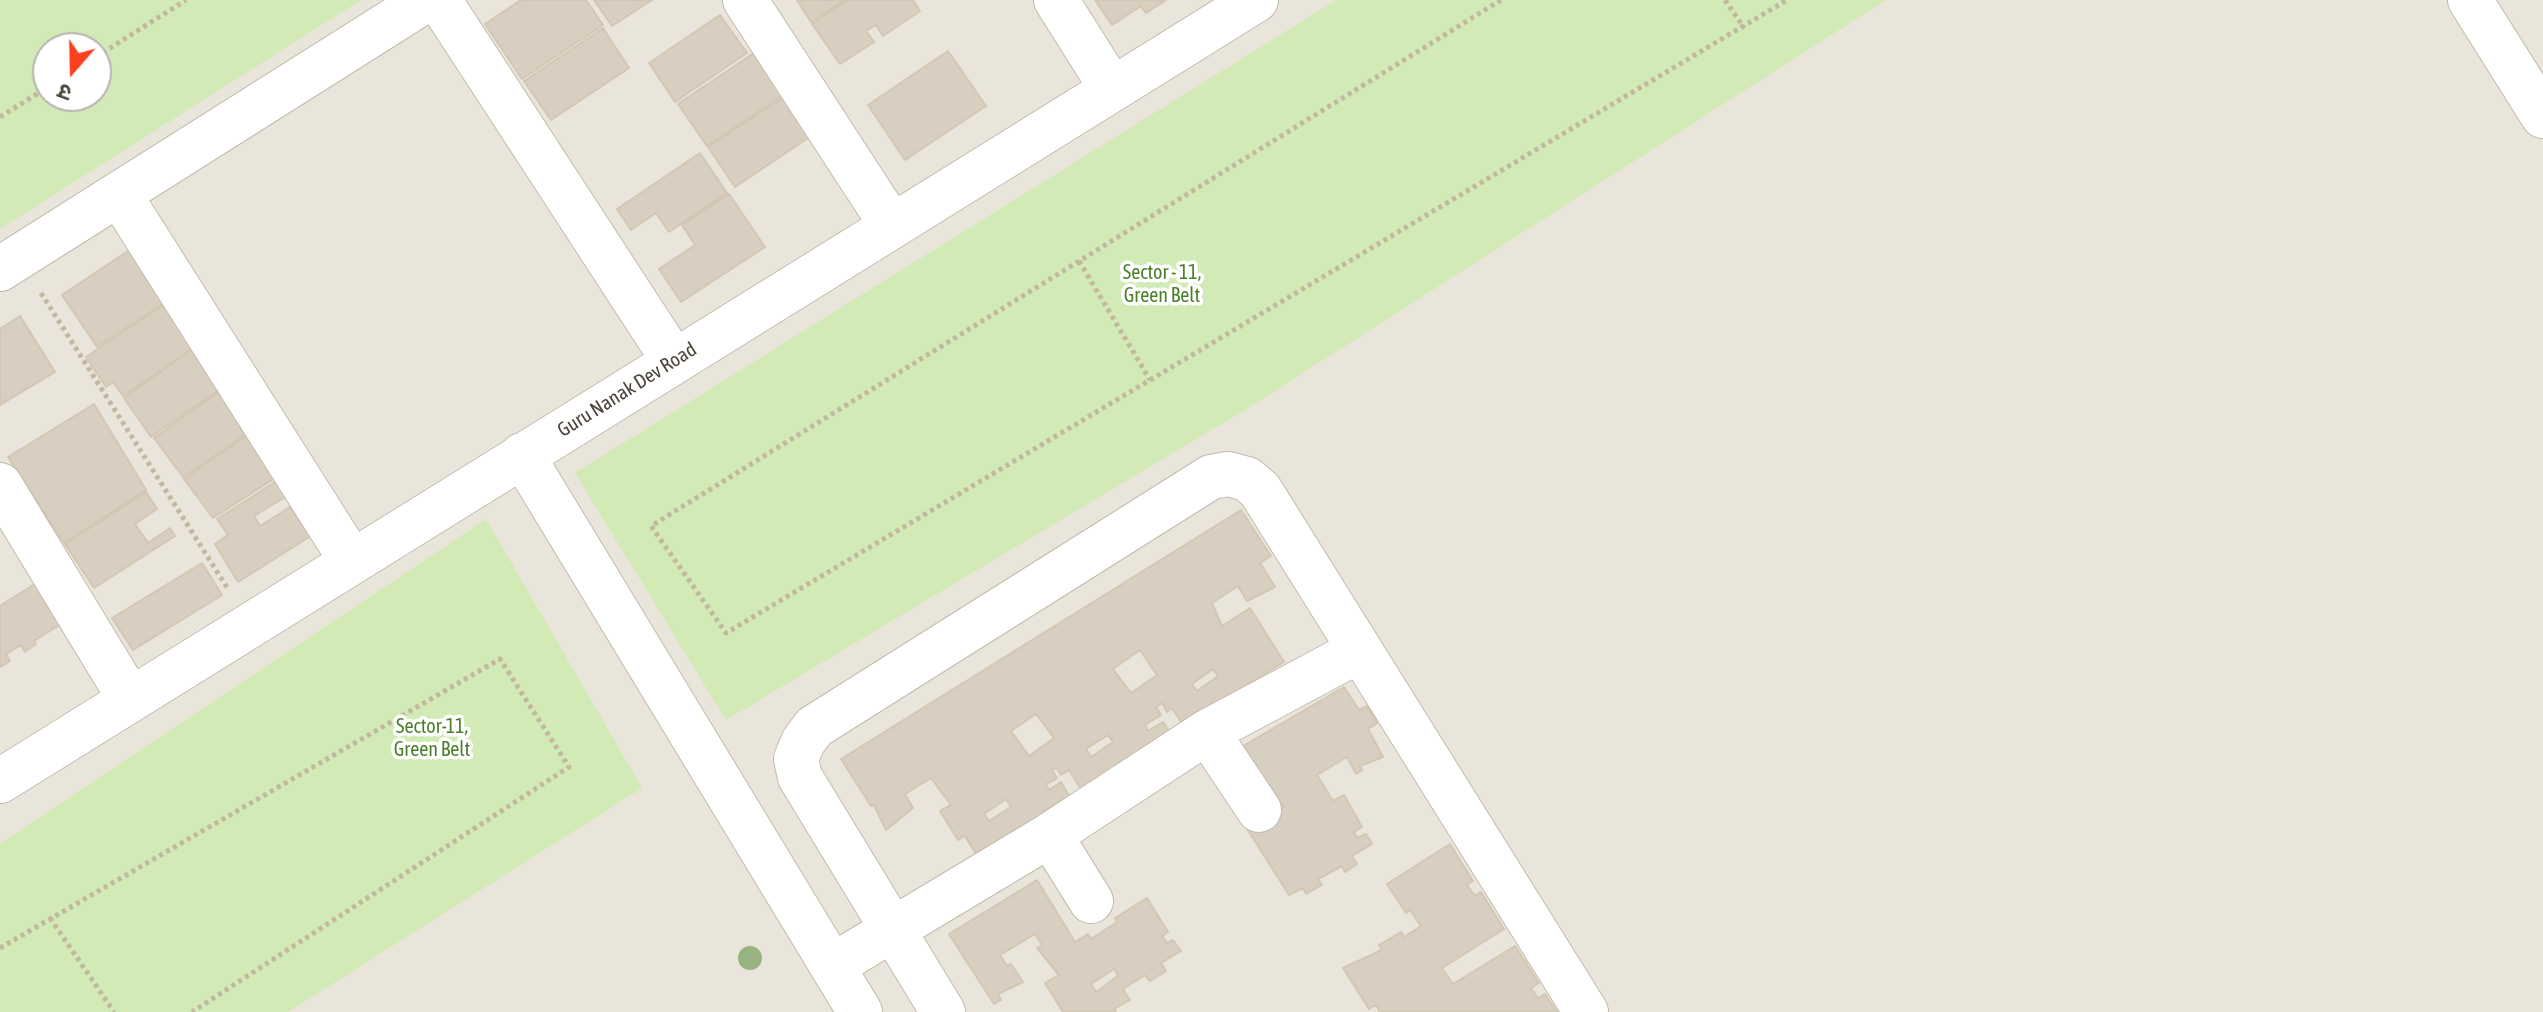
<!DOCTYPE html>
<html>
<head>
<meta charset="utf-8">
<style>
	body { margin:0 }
	#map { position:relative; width:2543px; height:1012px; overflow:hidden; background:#f6f3ec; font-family:"Asap Condensed","Noto Sans Devanagari",sans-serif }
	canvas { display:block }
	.north { position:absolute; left:32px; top:32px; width:80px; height:80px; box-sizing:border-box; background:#fff; border:2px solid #b7b4b0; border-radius:50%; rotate:200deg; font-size:22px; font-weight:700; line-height:32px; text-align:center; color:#4b4439 }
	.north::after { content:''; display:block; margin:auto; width:28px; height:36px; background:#fc3f1d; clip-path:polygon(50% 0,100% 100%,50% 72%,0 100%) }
</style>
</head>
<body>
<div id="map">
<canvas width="2543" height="1012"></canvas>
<div class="north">उ</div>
</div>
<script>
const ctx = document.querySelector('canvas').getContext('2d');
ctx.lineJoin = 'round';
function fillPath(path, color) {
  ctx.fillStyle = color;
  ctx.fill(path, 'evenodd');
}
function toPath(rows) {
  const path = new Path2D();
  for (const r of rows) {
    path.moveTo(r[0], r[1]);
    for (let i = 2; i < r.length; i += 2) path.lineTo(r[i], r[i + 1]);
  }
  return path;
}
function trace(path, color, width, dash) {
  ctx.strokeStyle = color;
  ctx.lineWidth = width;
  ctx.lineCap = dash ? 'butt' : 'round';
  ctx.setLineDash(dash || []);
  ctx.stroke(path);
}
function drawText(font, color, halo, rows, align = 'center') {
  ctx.font = font + ' "Asap Condensed",sans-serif';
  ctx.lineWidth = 7;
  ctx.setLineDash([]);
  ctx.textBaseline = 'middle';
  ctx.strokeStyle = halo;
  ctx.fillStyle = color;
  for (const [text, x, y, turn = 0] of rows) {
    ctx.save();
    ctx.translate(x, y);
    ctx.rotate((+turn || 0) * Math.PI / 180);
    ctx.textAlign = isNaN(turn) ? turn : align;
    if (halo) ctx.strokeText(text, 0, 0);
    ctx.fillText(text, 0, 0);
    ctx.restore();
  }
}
fillPath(toPath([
	[0,0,2543,0,2543,1012,0,1012],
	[48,48,96,48,96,96,48,96]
]), '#eae5da');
fillPath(toPath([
	[0,0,361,0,0,229],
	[96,48,96,96,48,96,48,48],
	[1336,0,1886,0,1245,410,726,720,575,473],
	[486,519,642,788,288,1012,0,1012,0,844]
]), '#d2eab5');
const building = toPath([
	[521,0,586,0,603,25,522,79,485,24,521,0],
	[594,0,652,0,612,26,594,0],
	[797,0,844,0,811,22,797,0],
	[847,0,913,0,920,11,883,36,876,25,866,31,874,42,840,64,812,24,847,0],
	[1095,0,1166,0,1146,13,1141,6,1112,25,1095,0],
	[720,15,747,53,675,102,649,63,720,15],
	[603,28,629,68,551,120,524,81,603,28],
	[757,51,786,93,707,146,678,104,757,51],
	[948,51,986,106,905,160,868,105,948,51],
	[787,95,814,134,735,187,708,147,787,95],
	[700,153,727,193,669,232,656,213,631,230,617,209,700,153],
	[729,194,765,247,681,302,659,269,695,245,682,225,729,194],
	[134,247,170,299,97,347,62,295,134,247],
	[168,302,198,345,123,396,113,382,106,387,86,357,168,302],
	[20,316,55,372,0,405,0,329,20,316],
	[197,346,225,386,151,437,124,398,197,346],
	[226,387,254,429,183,477,154,438,226,387],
	[94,404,146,490,64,543,8,457,94,404],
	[255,430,283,473,213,518,184,479,255,430],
	[291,472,300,488,254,516,260,526,306,497,325,527,238,582,215,544,228,535,217,519,291,472],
	[146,492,157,509,135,524,148,543,170,528,175,536,94,588,65,544,146,492],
	[1241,510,1271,556,1260,563,1275,587,1247,601,1238,586,1212,603,1222,626,1250,608,1284,662,1248,684,1253,692,1183,725,1172,708,1167,712,1162,703,1156,707,1161,715,1145,725,1148,731,1163,722,1170,733,1081,789,1069,770,1061,775,1056,767,1052,770,1057,778,1046,784,1049,790,1061,782,1069,796,1043,812,1048,819,991,854,987,847,976,854,965,836,958,840,940,811,951,805,931,778,905,794,913,808,886,830,874,805,871,806,841,759,1241,510],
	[1140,650,1157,675,1131,693,1113,669,1140,650],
	[1213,669,1218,676,1197,691,1192,684,1213,669],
	[1036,714,1054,738,1029,756,1011,731,1036,714],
	[1108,735,1113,742,1091,757,1086,749,1108,735],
	[1006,799,1011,807,989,821,984,814,1006,799],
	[202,563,222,595,133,650,112,618,202,563],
	[38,582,64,622,34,641,36,644,25,652,21,645,6,654,10,661,0,667,0,606,38,582],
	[1344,687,1359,710,1367,706,1377,723,1368,729,1383,757,1360,766,1362,770,1356,774,1347,757,1317,775,1333,801,1344,795,1362,827,1354,832,1357,838,1366,834,1372,844,1352,856,1357,864,1345,872,1342,866,1318,879,1322,885,1306,894,1303,888,1289,895,1244,824,1256,823,1284,807,1271,789,1266,791,1238,749,1344,687],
	[1450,844,1473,881,1467,885,1475,896,1481,892,1504,929,1442,968,1453,984,1515,946,1539,983,1531,988,1538,998,1545,994,1557,1012,1380,1012,1376,1005,1369,1009,1343,968,1382,950,1379,945,1401,932,1404,937,1421,926,1410,910,1406,913,1387,884,1450,844],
	[1037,880,1075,942,1088,934,1091,939,1117,922,1115,918,1147,898,1168,932,1162,936,1167,943,1173,940,1181,951,1161,963,1166,971,1150,981,1145,975,1123,989,1130,1000,1114,1009,1116,1012,1063,1012,1045,983,1059,975,1037,948,1042,945,1035,934,1000,955,1007,966,1011,964,1023,982,998,994,1001,1000,994,1004,949,934,1037,880],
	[1114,969,1118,976,1096,992,1091,984,1114,969]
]);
fillPath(building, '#d8cfc1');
trace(building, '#d3c7b4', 2);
const minor = toPath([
	[439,0,674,361],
	[745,0,892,226],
	[1056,0,1112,89],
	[2470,0,2543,116],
	[119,194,351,560],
	[0,269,426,0],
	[522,455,860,1012],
	[0,485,130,699],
	[0,781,1256,0],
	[1259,810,1207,732,1360,650],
	[1050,835,1207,732],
	[832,966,1050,835,1091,901],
	[943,1012,800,777,796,759,803,742,814,727,1211,477,1228,474,1247,479,1260,490,1586,1012]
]);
trace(minor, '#c2bbae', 46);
trace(toPath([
	[1501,0,651,526,726,633,1787,0],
	[1725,0,1744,28],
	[96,57,186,0],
	[0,117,48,87],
	[1079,261,1150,380],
	[41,293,228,589],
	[50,918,114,1012],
	[0,948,500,659,569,767,192,1012]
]), '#c4b79f', 5, [4, 4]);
trace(minor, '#fff', 44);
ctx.fillStyle = '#97b381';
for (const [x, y] of [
	[750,958]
]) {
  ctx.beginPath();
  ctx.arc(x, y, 12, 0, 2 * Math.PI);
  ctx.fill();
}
drawText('20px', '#4a7f2a', '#fff', [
	["Sector - 11,",1162,273],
	["Green Belt",1162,296],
	["Sector-11,",432,727],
	["Green Belt",432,750]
]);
drawText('20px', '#4b4439', '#fff', [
	["Guru Nanak Dev Road",627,390,-32]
]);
</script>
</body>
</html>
